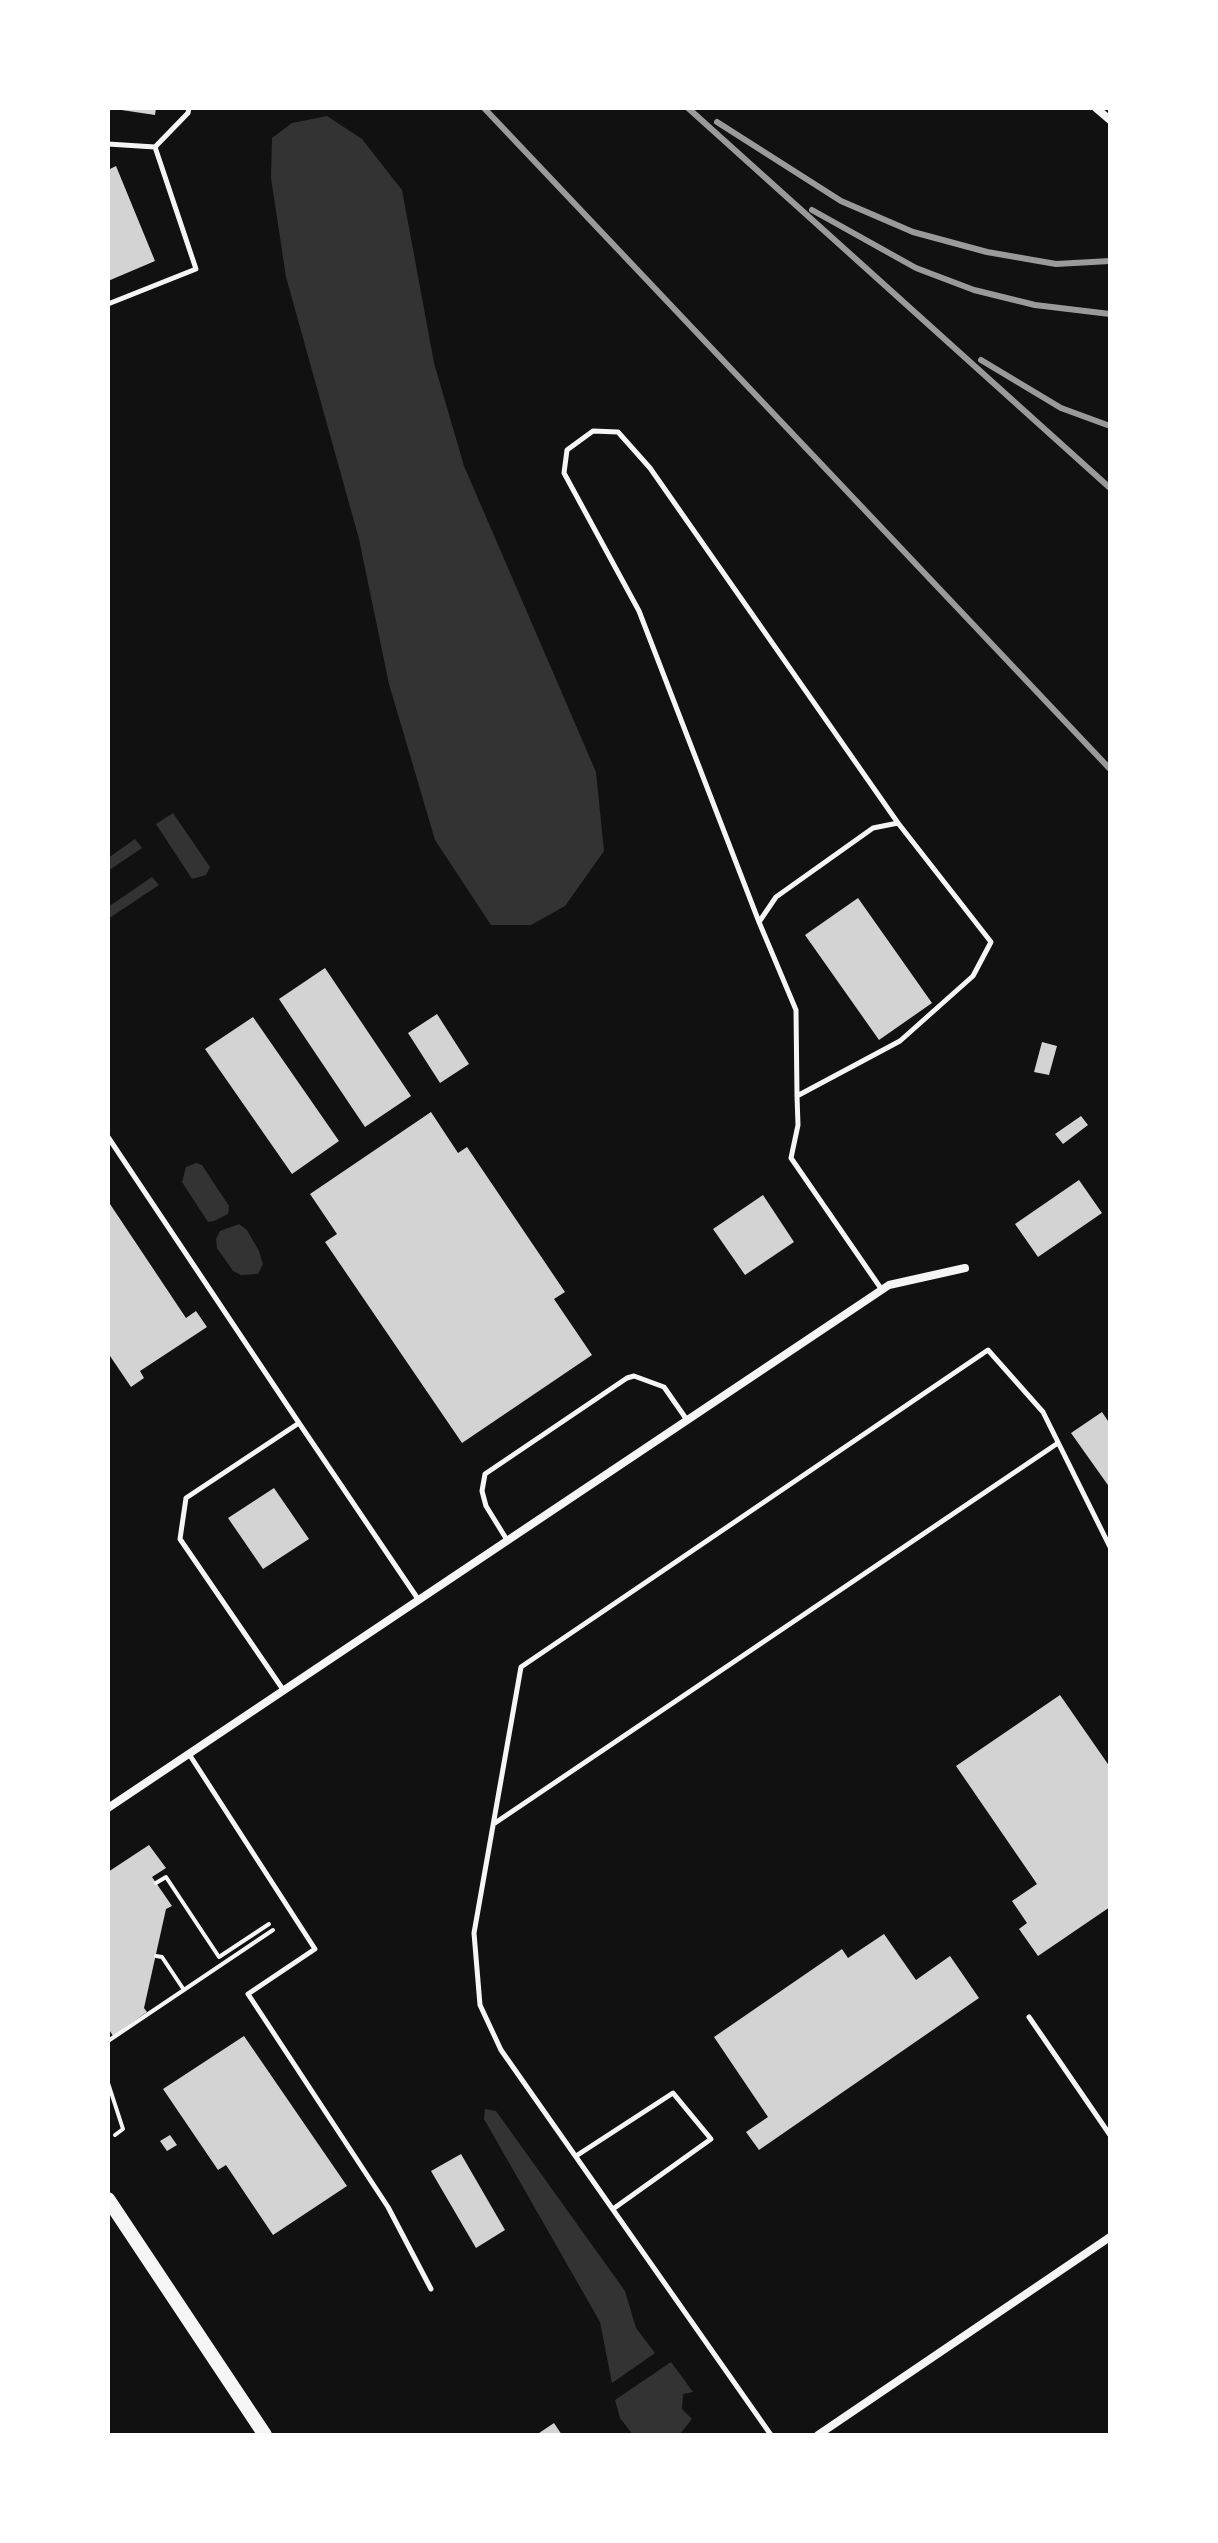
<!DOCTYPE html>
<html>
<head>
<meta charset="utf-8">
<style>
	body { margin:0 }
	#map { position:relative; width:1218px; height:2543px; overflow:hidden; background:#111; font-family:"Noto Sans",sans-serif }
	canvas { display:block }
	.frame { position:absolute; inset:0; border:110px solid #fff; pointer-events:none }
</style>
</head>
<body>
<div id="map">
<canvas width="1218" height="2543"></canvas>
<div class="frame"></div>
</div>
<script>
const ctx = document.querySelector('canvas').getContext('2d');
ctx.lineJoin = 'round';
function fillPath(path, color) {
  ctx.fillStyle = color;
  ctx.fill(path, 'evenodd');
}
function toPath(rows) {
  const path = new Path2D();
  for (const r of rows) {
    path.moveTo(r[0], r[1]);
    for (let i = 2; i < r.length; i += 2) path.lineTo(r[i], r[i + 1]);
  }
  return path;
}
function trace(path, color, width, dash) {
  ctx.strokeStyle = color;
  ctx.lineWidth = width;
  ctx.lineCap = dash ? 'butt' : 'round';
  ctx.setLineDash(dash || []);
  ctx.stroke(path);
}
fillPath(toPath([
	[327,116,362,139,402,190,434,363,464,466,596,772,604,851,565,906,531,925,491,925,435,840,389,684,359,539,286,277,271,178,272,138,292,123],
	[173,813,210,867,206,875,192,879,156,824],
	[135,839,142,848,108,871,108,858],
	[152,877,159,885,108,919,108,907],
	[196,1163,202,1165,229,1206,228,1214,214,1221,208,1222,182,1182,186,1167],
	[239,1224,247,1230,259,1251,263,1264,258,1274,241,1275,233,1271,217,1248,216,1239,220,1231],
	[485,2109,496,2111,625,2291,636,2328,655,2353,612,2383,600,2322,484,2119],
	[671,2362,693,2392,683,2394,682,2409,692,2419,679,2435,633,2435,620,2418,615,2400]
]), '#333');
fillPath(toPath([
	[108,108,156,108,155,115],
	[116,166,155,261,108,281,108,170],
	[858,898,932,1003,879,1040,805,935],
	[325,968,411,1096,365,1127,279,999],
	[437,1014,469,1064,440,1083,408,1033],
	[253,1017,339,1141,292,1174,205,1049],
	[1042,1042,1057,1046,1049,1075,1034,1072],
	[431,1112,458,1153,467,1147,565,1292,554,1299,592,1355,462,1443,325,1242,337,1234,310,1194],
	[1081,1116,1088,1125,1063,1144,1055,1134],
	[1079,1180,1102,1213,1038,1257,1015,1224],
	[763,1195,794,1242,745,1275,713,1229],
	[108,1201,186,1318,196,1311,207,1327,140,1371,144,1378,131,1387,108,1353],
	[1102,1412,1110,1424,1110,1488,1071,1433],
	[274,1488,309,1539,263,1569,228,1518],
	[1060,1695,1110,1767,1110,1907,1038,1956,1019,1929,1027,1923,1012,1901,1037,1884,956,1766],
	[149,1845,166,1868,152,1877,172,1906,166,1909,144,2008,147,2012,113,2036,108,2028,108,1872],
	[884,1934,916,1980,950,1956,979,1998,759,2150,746,2132,768,2117,714,2037,842,1949,848,1958],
	[244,2036,347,2186,273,2235,226,2165,218,2170,163,2089],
	[170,2135,177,2145,167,2151,160,2141],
	[461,2154,505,2230,476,2248,431,2171],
	[554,2423,562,2435,536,2435]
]), '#d3d3d3');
trace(toPath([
	[156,1883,166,1877,219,1957,269,1924],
	[156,1956,162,1957,184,1990],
	[108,2041,273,1930],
	[108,2083,123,2129,115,2135]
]), '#f5f5f5', 4);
trace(toPath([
	[108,144,155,147,196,269,108,304],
	[155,147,188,113,189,108],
	[759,922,639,611,564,473,567,450,593,431,618,432,650,468,898,823],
	[797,1096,900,1041,973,976,991,942,898,823,873,828,776,897,759,922,796,1010,797,1096,798,1125,791,1158,882,1290],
	[108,1137,299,1423],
	[507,1540,486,1506,482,1491,485,1474,627,1378,634,1376,664,1387,687,1420],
	[284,1691,180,1539,186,1498,299,1423,418,1599],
	[189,1754,315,1949,248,1994,388,2207,431,2289],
	[495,1823,1058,1443],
	[1029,2017,1110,2135],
	[576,2156,673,2093,711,2139,613,2209],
	[771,2435,501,2050,480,2005,474,1933,521,1667,988,1350,1043,1412,1110,1547]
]), '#f5f5f5', 5);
trace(toPath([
	[1096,108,1110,120],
	[108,1808,889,1285,965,1268],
	[818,2435,1110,2237]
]), '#f5f5f5', 8);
trace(toPath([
	[108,2199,265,2435]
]), '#f5f5f5', 14);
trace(toPath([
	[484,108,1110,769],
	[688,108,1110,488],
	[717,122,841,201,913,232,987,252,1056,264,1110,261],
	[812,210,916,268,974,290,1035,305,1110,314],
	[981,360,1061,408,1110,426]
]), '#9a9a9a', 6);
</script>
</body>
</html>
